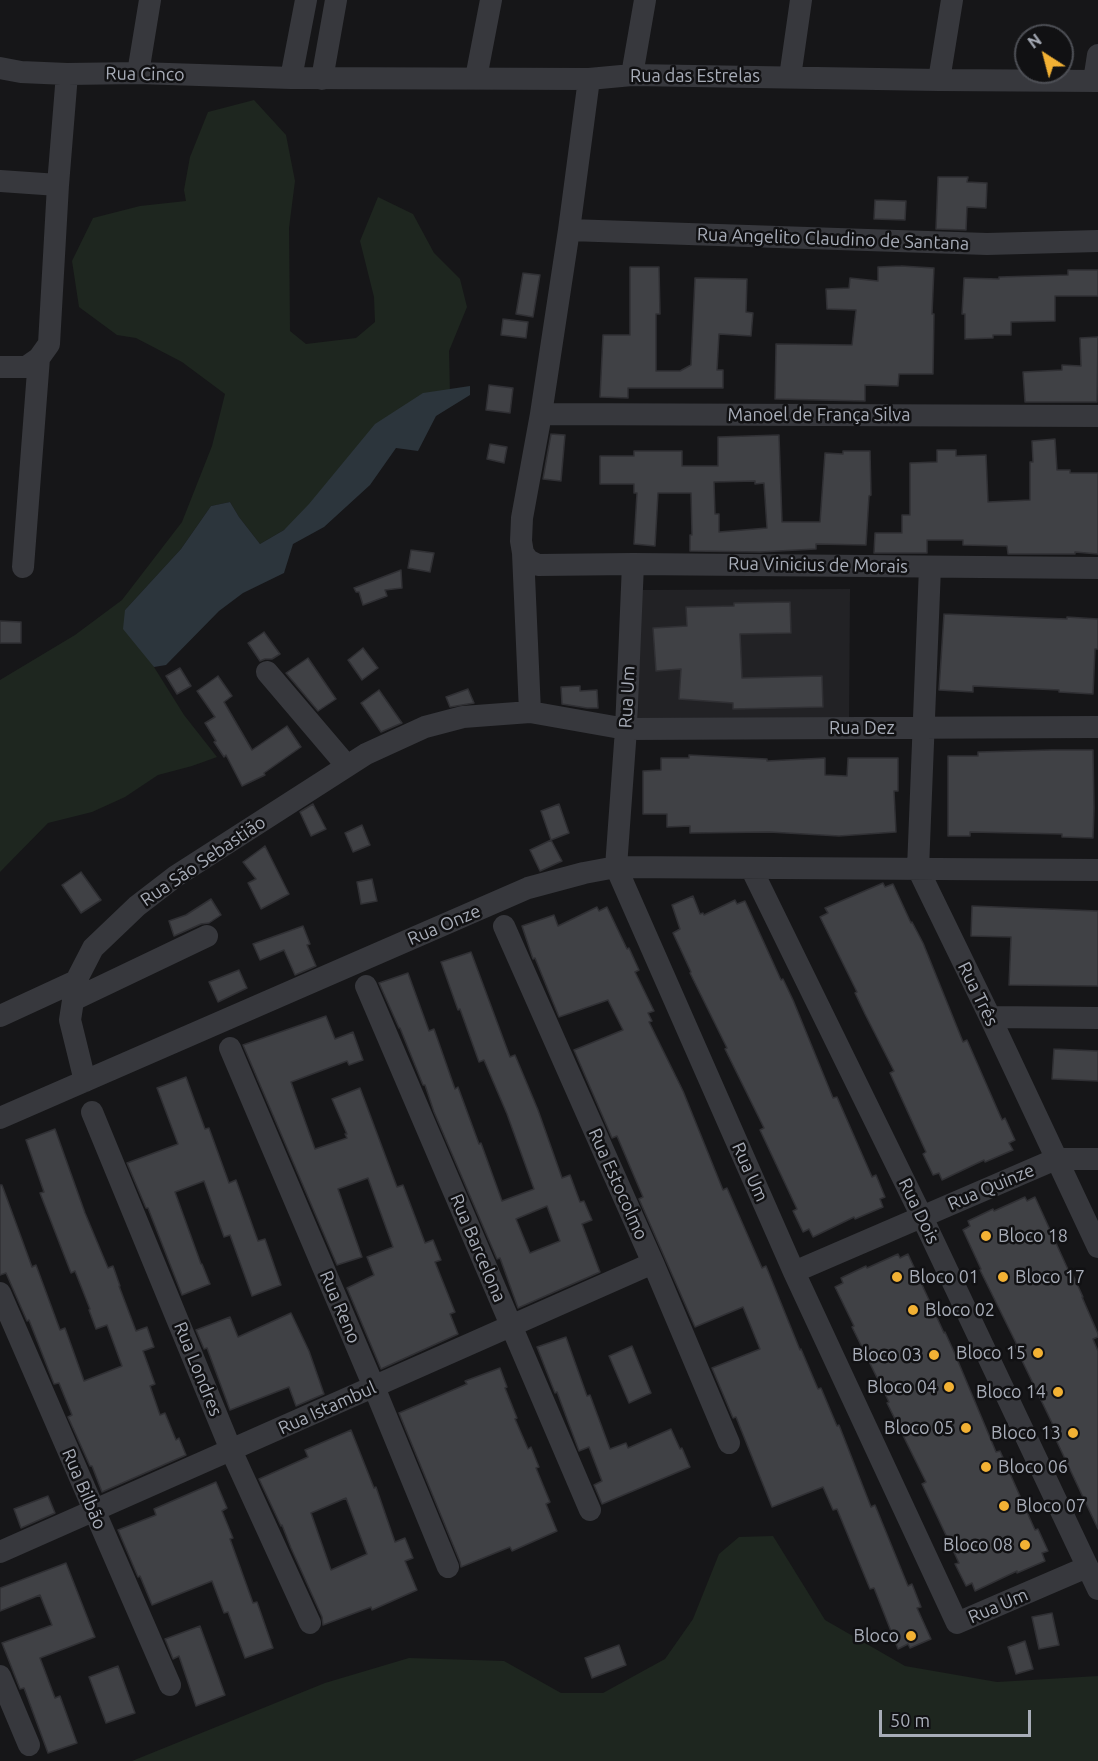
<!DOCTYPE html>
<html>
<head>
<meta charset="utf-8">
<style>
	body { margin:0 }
	#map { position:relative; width:1098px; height:1761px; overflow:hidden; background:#161618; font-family:Ubuntu,sans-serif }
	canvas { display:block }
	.north { position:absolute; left:1014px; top:24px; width:60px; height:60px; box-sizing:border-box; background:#111113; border:2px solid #4d4f55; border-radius:50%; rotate:324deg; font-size:16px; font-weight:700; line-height:24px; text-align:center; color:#a8adb8 }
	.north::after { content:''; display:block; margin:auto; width:21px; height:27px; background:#f2b134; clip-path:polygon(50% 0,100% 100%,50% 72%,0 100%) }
	.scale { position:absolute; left:879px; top:1710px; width:152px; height:27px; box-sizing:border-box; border:3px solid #a8adb8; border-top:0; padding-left:8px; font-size:18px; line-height:21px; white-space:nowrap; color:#a8adb8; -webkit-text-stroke:4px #111113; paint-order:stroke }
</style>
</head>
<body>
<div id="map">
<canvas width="1098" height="1761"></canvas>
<div class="north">N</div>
<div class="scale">50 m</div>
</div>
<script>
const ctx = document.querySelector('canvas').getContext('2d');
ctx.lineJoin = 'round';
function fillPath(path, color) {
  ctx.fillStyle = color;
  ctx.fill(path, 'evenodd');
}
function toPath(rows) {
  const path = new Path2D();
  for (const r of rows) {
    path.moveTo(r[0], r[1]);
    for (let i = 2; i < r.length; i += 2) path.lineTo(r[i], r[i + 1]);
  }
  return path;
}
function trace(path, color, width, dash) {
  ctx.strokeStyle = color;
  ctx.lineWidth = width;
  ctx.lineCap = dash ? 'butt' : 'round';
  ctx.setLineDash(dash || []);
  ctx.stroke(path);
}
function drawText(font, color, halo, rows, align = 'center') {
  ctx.font = font + ' Ubuntu,sans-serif';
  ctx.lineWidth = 5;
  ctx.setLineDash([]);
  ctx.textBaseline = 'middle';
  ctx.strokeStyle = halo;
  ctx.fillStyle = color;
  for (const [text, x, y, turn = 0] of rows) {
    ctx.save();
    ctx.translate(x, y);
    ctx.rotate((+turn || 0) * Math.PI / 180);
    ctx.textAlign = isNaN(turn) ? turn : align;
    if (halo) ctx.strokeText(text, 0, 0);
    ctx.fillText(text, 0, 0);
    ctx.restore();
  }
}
fillPath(toPath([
	[850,589,849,724,638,724,639,590]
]), '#222225');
fillPath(toPath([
	[254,100,286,135,295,181,289,228,290,331,306,344,356,338,375,322,374,297,360,241,378,197,413,214,434,253,460,279,467,307,449,351,450,394,284,530,260,544,239,517,230,502,211,506,181,549,125,610,154,667,184,715,217,757,192,766,158,775,125,797,92,812,48,823,0,872,0,680,75,635,122,600,182,522,212,446,225,394,182,362,136,338,117,335,79,307,72,261,93,218,140,206,186,201,184,190,190,157,208,112],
	[773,1536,825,1620,905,1666,997,1682,1098,1676,1098,1761,132,1761,325,1683,409,1658,504,1661,561,1693,603,1693,665,1659,693,1619,719,1554,739,1537]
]), '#1e261f');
fillPath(toPath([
	[470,386,470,395,436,416,418,451,396,448,370,485,324,527,293,544,284,573,243,593,219,611,166,665,154,667,123,629,125,610,181,549,211,506,230,502,239,517,260,544,284,530,309,504,375,424,423,393]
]), '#2c353c');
const building = toPath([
	[938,177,968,177,967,182,987,183,986,208,967,207,966,230,936,229,938,177],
	[875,200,906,201,905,220,874,219,875,200],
	[901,266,934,268,932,314,934,314,933,374,899,374,898,386,865,385,865,401,775,399,776,344,852,345,856,310,827,309,826,289,849,288,850,278,878,281,878,267,901,266],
	[630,267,659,267,660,314,656,314,656,371,680,371,691,365,695,278,747,279,746,312,753,313,751,336,719,334,717,370,723,370,723,388,628,388,628,398,600,397,603,335,630,335,630,267],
	[1068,270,1098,270,1098,296,1055,296,1055,321,1011,322,1011,335,993,335,993,338,965,339,965,314,962,314,964,278,999,279,999,277,1068,275,1068,270],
	[523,273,540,275,533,317,516,314,523,273],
	[503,319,528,322,526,338,501,335,503,319],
	[1098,337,1097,402,1025,402,1023,372,1062,370,1062,365,1081,366,1080,338,1098,337],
	[489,385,513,388,510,413,486,410,489,385],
	[551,434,565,435,561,481,543,479,551,434],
	[779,435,782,522,820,522,825,453,843,454,843,451,870,451,871,495,869,496,866,545,816,544,816,549,760,552,690,551,690,535,692,535,691,493,658,493,655,546,634,544,637,493,634,493,634,484,600,484,600,456,634,456,634,451,682,451,682,466,718,466,718,437,779,435],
	[755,481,755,484,764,483,767,528,719,532,719,514,715,514,714,482,755,481],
	[1055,439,1057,470,1070,470,1070,473,1098,473,1098,554,1075,552,1075,554,1008,554,1007,546,963,545,963,540,927,540,927,553,874,553,875,533,902,533,902,515,910,515,910,463,937,462,937,450,956,450,956,456,986,455,988,502,1030,500,1030,462,1033,462,1032,441,1055,439],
	[490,444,507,447,504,463,487,459,490,444],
	[411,550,434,553,430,572,408,568,411,550],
	[401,570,402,588,385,590,387,596,363,605,359,592,356,592,354,588,401,570],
	[790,602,791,633,740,634,742,678,822,676,823,707,733,709,733,703,679,699,681,669,656,671,653,628,687,626,686,607,734,606,734,603,790,602],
	[944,614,1067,619,1067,617,1098,619,1098,649,1095,649,1093,694,1059,692,1059,690,973,686,973,692,939,690,944,614],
	[0,621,21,622,21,643,0,643,0,621],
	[264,632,280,654,272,659,265,659,260,661,248,643,264,632],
	[363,648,378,668,362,680,348,660,363,648],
	[308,658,336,699,318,711,286,673,308,658],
	[180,668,191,686,177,694,166,676,180,668],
	[218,676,232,696,224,702,252,750,287,726,301,747,264,773,265,775,242,786,226,755,224,757,214,742,216,741,205,723,215,717,197,691,218,676],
	[580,686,580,691,597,690,598,708,587,708,562,704,561,687,580,686],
	[468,689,474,703,450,707,446,697,468,689],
	[379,690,402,723,381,732,361,703,379,690],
	[1051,750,1093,750,1094,808,1093,838,1062,837,1062,834,970,832,970,836,948,836,948,756,978,756,978,752,1051,750],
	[689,755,767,759,767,761,825,758,825,775,847,776,848,758,898,758,898,791,894,791,896,832,839,836,769,832,690,833,690,826,667,827,667,814,643,814,643,771,661,770,661,758,689,758,689,755],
	[313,804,326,829,311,836,300,812,313,804],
	[559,804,569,833,551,840,541,811,559,804],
	[362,825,370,845,353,852,345,833,362,825],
	[551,840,562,861,540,871,530,850,551,840],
	[265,846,289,894,261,909,248,883,256,879,243,862,265,846],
	[81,872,101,900,81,913,62,885,81,872],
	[372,879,377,901,361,904,357,882,372,879],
	[883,883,885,887,893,884,911,923,912,922,923,943,963,1042,967,1040,1002,1120,1005,1118,1015,1140,1009,1143,1013,1150,985,1162,984,1160,942,1180,939,1173,933,1175,923,1154,926,1152,890,1073,894,1071,865,1014,855,993,857,992,820,917,828,913,825,908,883,883],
	[693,896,700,914,703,913,704,915,735,900,737,904,745,901,781,980,783,979,793,1000,833,1098,837,1097,872,1177,876,1175,885,1197,880,1199,883,1207,855,1219,854,1217,813,1237,809,1229,803,1232,793,1211,797,1209,760,1130,764,1128,725,1049,727,1048,690,973,691,972,673,933,680,929,672,905,693,896],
	[211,899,221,915,209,923,201,924,174,936,169,921,186,915,211,899],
	[972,906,1098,911,1098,986,1009,985,1011,937,971,936,972,906],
	[597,907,599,911,607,907,627,949,629,948,639,970,635,972,654,1011,648,1013,652,1021,649,1022,683,1091,723,1190,727,1188,762,1268,766,1266,800,1350,801,1349,818,1389,821,1388,837,1426,839,1425,871,1507,875,1505,908,1586,912,1584,921,1607,917,1608,931,1639,910,1648,908,1644,898,1649,874,1588,870,1589,837,1509,833,1510,823,1487,772,1507,736,1417,733,1418,712,1368,760,1349,743,1307,695,1327,639,1199,643,1197,617,1136,612,1138,574,1050,623,1030,608,1000,559,1017,535,958,533,959,522,926,554,915,558,926,597,907],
	[303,926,310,944,307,945,316,966,295,975,284,950,260,960,253,944,303,926],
	[471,952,510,1057,515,1055,538,1110,562,1178,570,1175,580,1202,584,1201,592,1220,582,1224,600,1272,518,1308,500,1258,497,1259,434,1112,425,1085,423,1085,400,1028,399,1028,379,983,408,973,429,1031,434,1029,455,1089,458,1087,479,1144,481,1143,502,1201,534,1189,507,1114,484,1060,479,1062,460,1009,458,1010,441,962,471,952],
	[547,1206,560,1241,530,1253,516,1219,547,1206],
	[239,970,247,988,218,1002,209,982,239,970],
	[326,1016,335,1039,353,1032,363,1060,349,1065,347,1061,291,1082,315,1149,347,1138,345,1134,347,1134,332,1099,360,1088,397,1187,403,1185,425,1243,433,1240,441,1260,435,1262,455,1312,450,1314,458,1334,381,1369,347,1288,374,1275,367,1257,393,1247,368,1178,338,1189,362,1257,337,1265,243,1045,326,1016],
	[1054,1049,1098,1051,1098,1081,1052,1079,1054,1049],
	[186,1077,205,1129,209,1128,229,1183,236,1180,258,1241,265,1239,281,1285,252,1296,230,1235,224,1237,204,1181,175,1192,201,1264,202,1264,210,1284,182,1295,148,1208,146,1208,127,1163,178,1144,157,1088,186,1077],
	[55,1129,85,1213,108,1268,113,1266,120,1286,119,1286,136,1331,147,1327,154,1347,143,1351,155,1384,150,1386,160,1415,165,1413,176,1440,179,1438,186,1455,102,1492,92,1466,90,1466,68,1417,72,1415,59,1383,54,1384,29,1320,27,1321,6,1273,0,1275,0,1185,2,1185,32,1267,36,1265,60,1330,65,1328,84,1381,122,1366,107,1325,96,1329,89,1310,90,1309,75,1271,71,1273,40,1193,44,1192,26,1140,55,1129],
	[1025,1197,1027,1201,1035,1197,1071,1276,1073,1275,1083,1297,1082,1297,1098,1334,1098,1337,1093,1339,1098,1351,1098,1529,1050,1427,1053,1425,1015,1346,1017,1345,980,1270,981,1269,963,1230,970,1226,968,1221,993,1209,994,1211,1025,1197],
	[898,1254,900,1258,908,1254,944,1333,945,1332,955,1354,996,1452,1000,1451,1035,1530,1038,1529,1048,1551,1042,1553,1045,1561,1017,1573,1017,1571,975,1591,972,1583,966,1586,955,1564,959,1563,922,1484,926,1482,887,1403,889,1402,852,1327,854,1326,835,1287,843,1283,841,1278,866,1266,867,1268,898,1254],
	[291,1313,309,1351,324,1394,296,1406,289,1387,230,1410,207,1348,204,1349,196,1330,230,1317,238,1337,291,1313],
	[566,1337,587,1396,590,1395,610,1449,626,1443,628,1448,671,1429,680,1449,682,1448,690,1467,602,1504,594,1485,602,1481,589,1447,579,1451,557,1392,555,1393,537,1347,566,1337],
	[632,1346,651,1393,629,1403,609,1356,632,1346],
	[500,1368,507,1387,505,1388,517,1418,515,1419,528,1449,531,1447,539,1467,536,1468,550,1502,546,1504,557,1531,512,1551,510,1547,461,1567,460,1562,399,1413,467,1384,465,1381,500,1368],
	[351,1430,374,1488,376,1487,395,1542,405,1538,413,1558,405,1561,417,1590,372,1610,371,1607,323,1625,322,1617,291,1548,282,1525,281,1526,259,1479,308,1457,305,1450,351,1430],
	[346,1498,367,1554,331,1570,311,1513,346,1498],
	[216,1482,227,1508,222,1511,233,1538,230,1539,253,1603,257,1602,273,1648,245,1658,228,1612,224,1613,212,1581,152,1605,140,1576,138,1577,118,1530,156,1515,154,1509,216,1482],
	[48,1496,55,1513,21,1528,14,1509,48,1496],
	[66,1563,95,1637,40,1658,55,1698,60,1696,77,1743,48,1753,24,1688,20,1689,2,1643,52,1625,40,1595,0,1611,0,1588,66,1563],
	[1052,1613,1059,1645,1039,1649,1032,1617,1052,1613],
	[200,1626,225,1695,196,1706,179,1656,173,1659,165,1639,200,1626],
	[1025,1641,1033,1669,1016,1674,1008,1647,1025,1641],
	[619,1645,626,1665,592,1678,585,1658,619,1645],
	[118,1666,135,1713,106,1723,89,1677,118,1666]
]);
fillPath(building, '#404145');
trace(building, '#303034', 1.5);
trace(toPath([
	[0,68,21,72,67,74,138,73,291,78,589,79,632,75,939,80,1098,81],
	[138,73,150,0],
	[632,75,645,0],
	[790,77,801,0],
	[291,78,306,0],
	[476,78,491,0],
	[322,79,336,0],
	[589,79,569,230,541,414,522,518,521,541,523,553,528,560,538,565,633,564,1098,568],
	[939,80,952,0],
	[1094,81,1098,55],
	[0,181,58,185],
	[569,230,987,244,1098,241],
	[0,367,26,367,39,358,49,344,58,185,67,74],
	[541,414,1098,416],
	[523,553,530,712],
	[633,564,626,729,616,867,794,1272,957,1623,1087,1567],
	[23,567,39,358],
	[930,567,918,869,990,1017,1098,1247],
	[267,672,347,766],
	[751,868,922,1217,1098,1589],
	[504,926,653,1263,729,1443],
	[366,986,590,1510],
	[73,1000,207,936],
	[0,1016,76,981],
	[990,1017,1098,1018],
	[230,1048,374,1387,448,1567],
	[85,1081,70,1020,76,981,93,948,137,906,176,876,366,754,425,727,463,717,530,712,626,729,1098,727],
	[92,1112,231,1450,310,1623],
	[0,1118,528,888,584,873,616,867,1098,870],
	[794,1272,1056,1159,1098,1159],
	[0,1293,170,1685],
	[0,1552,653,1263],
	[0,1676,29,1745]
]), '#37383d', 22);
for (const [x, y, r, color] of [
	[986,1236,6,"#f2b134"],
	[897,1277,6,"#f2b134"],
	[1003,1277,6,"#f2b134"],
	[913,1310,6,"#f2b134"],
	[1038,1353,6,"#f2b134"],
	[934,1355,6,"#f2b134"],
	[949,1387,6,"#f2b134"],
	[1058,1392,6,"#f2b134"],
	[966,1428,6,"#f2b134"],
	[1073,1433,6,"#f2b134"],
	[986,1467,6,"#f2b134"],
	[1004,1506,6,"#f2b134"],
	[1025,1545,6,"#f2b134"],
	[911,1636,6,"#f2b134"]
]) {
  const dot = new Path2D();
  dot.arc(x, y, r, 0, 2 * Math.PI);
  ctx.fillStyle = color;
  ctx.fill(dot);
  trace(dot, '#111113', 2);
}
drawText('18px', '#a8adb8', '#111113', [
	["Rua Cinco",145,74,1],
	["Rua das Estrelas",695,76],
	["Rua Angelito Claudino de Santana",833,239,2],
	["Manoel de França Silva",819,415],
	["Rua Vinicius de Morais",818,565,1],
	["Rua Um",627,697,-87],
	["Rua Dez",862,728],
	["Rua São Sebastião",203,861,-34],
	["Rua Onze",444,925,-23],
	["Rua Três",978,994,64],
	["Rua Um",750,1172,66],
	["Rua Estocolmo",618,1184,66],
	["Rua Quinze",991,1187,-23],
	["Rua Dois",919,1211,64],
	["Rua Barcelona",478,1248,67],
	["Rua Reno",340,1307,67],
	["Rua Londres",198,1369,68],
	["Rua Istambul",327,1408,-24],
	["Rua Bilbão",84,1489,67],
	["Rua Um",998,1606,-23]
]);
drawText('18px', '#a8adb8', '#111113', [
	["Bloco 18",998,1236,"left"],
	["Bloco 01",909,1277,"left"],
	["Bloco 17",1015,1277,"left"],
	["Bloco 02",925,1310,"left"],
	["Bloco 15",1026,1353],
	["Bloco 03",922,1355],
	["Bloco 04",937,1387],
	["Bloco 14",1046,1392],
	["Bloco 05",954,1428],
	["Bloco 13",1061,1433],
	["Bloco 06",998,1467,"left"],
	["Bloco 07",1016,1506,"left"],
	["Bloco 08",1013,1545],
	["Bloco",899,1636]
], 'right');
</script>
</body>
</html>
